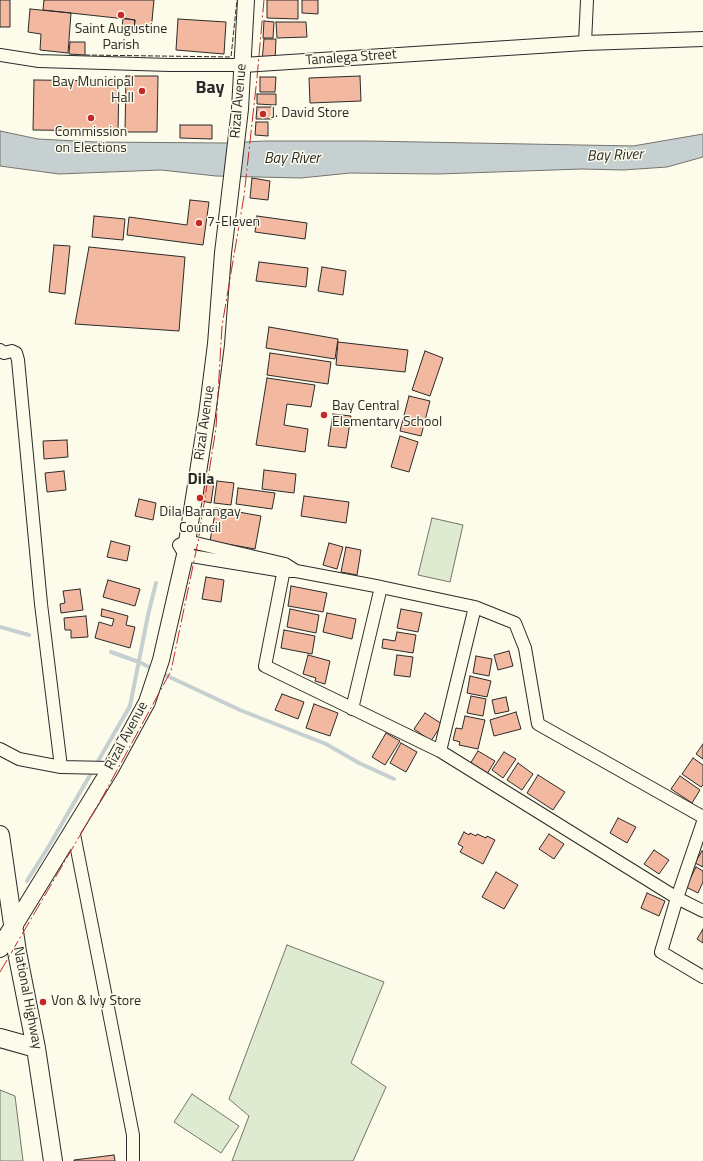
<!DOCTYPE html>
<html>
<head>
<meta charset="utf-8">
<style>
	body { margin:0 }
	canvas { display:block; background:#fdfbea }
</style>
</head>
<body>
<canvas width="703" height="1161"></canvas>
<script>
const ctx = document.querySelector('canvas').getContext('2d');
ctx.lineJoin = 'round';
function fillPath(path, color) {
  ctx.fillStyle = color;
  ctx.fill(path, 'evenodd');
}
function toPath(rows) {
  const path = new Path2D();
  for (const r of rows) {
    path.moveTo(r[0], r[1]);
    for (let i = 2; i < r.length; i += 2) path.lineTo(r[i], r[i + 1]);
  }
  return path;
}
function trace(path, color, width, dash) {
  ctx.strokeStyle = color;
  ctx.lineWidth = width;
  ctx.lineCap = dash ? 'butt' : 'round';
  ctx.setLineDash(dash || []);
  ctx.stroke(path);
}
function drawText(font, color, halo, rows, align = 'center') {
  ctx.font = font + ' "Titillium Web",sans-serif';
  ctx.lineWidth = 3;
  ctx.setLineDash([]);
  ctx.textBaseline = 'middle';
  ctx.strokeStyle = halo;
  ctx.fillStyle = color;
  for (const [text, x, y, turn = 0] of rows) {
    ctx.save();
    ctx.translate(x, y);
    ctx.rotate((+turn || 0) * Math.PI / 180);
    ctx.textAlign = isNaN(turn) ? turn : align;
    if (halo) ctx.strokeText(text, 0, 0);
    ctx.fillText(text, 0, 0);
    ctx.restore();
  }
}
const green = toPath([
	[432,518,463,525,450,582,418,575,432,518],
	[287,945,384,982,351,1063,386,1087,353,1161,232,1161,249,1116,229,1099,287,945],
	[0,1090,15,1096,23,1161,0,1161,0,1090],
	[192,1094,239,1126,221,1153,174,1122,192,1094]
]);
fillPath(green, '#deebd1');
trace(green, '#74746e', 1);
const water = toPath([
	[0,131,38,139,95,142,225,143,264,141,367,141,633,146,703,134,703,157,667,167,623,170,582,169,438,174,350,173,301,178,216,176,161,170,59,174,0,166,0,131]
]);
fillPath(water, '#c7d0d0');
trace(water, '#74746e', 1);
trace(toPath([
	[0,627,29,635],
	[111,652,139,662,155,670],
	[161,673,240,710,326,744,359,763,394,779],
	[27,881,49,846,130,706,148,615,156,583]
]), '#c7d0d0', 4);
const building = toPath([
	[0,0,10,0,10,27,0,27,0,0],
	[44,0,154,0,151,31,134,29,135,20,43,10,44,0],
	[267,0,298,0,298,19,267,18,267,0],
	[302,0,318,0,318,14,302,13,302,0],
	[30,9,71,13,68,53,40,50,41,34,28,32,30,9],
	[123,18,135,20,134,29,122,28,123,18],
	[178,19,226,22,224,54,176,50,178,19],
	[264,21,274,22,273,38,263,38,264,21],
	[276,22,306,22,307,37,277,38,276,22],
	[264,39,276,39,275,62,262,61,264,39],
	[70,42,85,42,85,55,69,54,70,42],
	[126,76,158,76,157,132,125,132,126,76],
	[360,76,361,101,310,103,309,78,360,76],
	[260,77,276,77,275,92,260,92,260,77],
	[34,80,119,81,118,131,33,130,34,80],
	[257,94,276,94,276,105,257,104,257,94],
	[257,107,273,107,272,119,256,119,257,107],
	[256,122,268,122,268,136,255,135,256,122],
	[180,125,212,125,212,139,180,138,180,125],
	[252,178,270,181,268,200,250,198,252,178],
	[190,200,209,202,203,245,127,235,129,217,187,225,190,200],
	[94,216,125,219,123,240,92,237,94,216],
	[257,216,307,223,305,239,255,232,257,216],
	[54,245,70,246,65,294,49,292,54,245],
	[89,247,185,257,179,331,75,324,89,247],
	[259,262,308,268,306,287,256,281,259,262],
	[322,267,346,271,343,295,318,291,322,267],
	[269,327,338,339,335,359,266,348,269,327],
	[338,342,408,350,405,372,336,365,338,342],
	[425,351,443,358,430,396,412,390,425,351],
	[270,353,331,362,328,384,267,375,270,353],
	[267,378,315,385,311,407,287,404,284,425,308,429,305,452,256,445,267,378],
	[409,396,430,401,421,436,400,431,409,396],
	[333,414,351,416,346,448,328,446,333,414],
	[400,436,418,442,409,472,391,467,400,436],
	[67,440,68,457,44,459,43,441,67,440],
	[264,470,296,474,294,493,262,489,264,470],
	[64,471,66,490,47,492,45,473,64,471],
	[206,481,214,482,211,503,198,500,201,483,206,483,206,481],
	[217,481,234,483,231,505,214,503,217,481],
	[238,488,275,493,272,509,236,504,238,488],
	[304,496,349,502,346,523,301,516,304,496],
	[139,499,156,503,153,520,135,516,139,499],
	[216,508,261,516,255,549,210,541,216,508],
	[111,541,130,546,127,561,107,557,111,541],
	[329,543,343,547,337,569,323,565,329,543],
	[346,547,361,550,357,575,341,572,346,547],
	[206,577,224,580,221,602,202,599,206,577],
	[108,580,140,589,135,606,103,597,108,580],
	[291,586,327,593,323,612,288,606,291,586],
	[80,589,83,610,61,613,60,604,65,603,63,591,80,589],
	[102,609,128,616,126,625,135,627,130,648,95,638,99,622,112,626,114,619,101,616,102,609],
	[290,609,319,615,316,633,287,627,290,609],
	[401,609,422,613,418,632,397,628,401,609],
	[327,613,356,619,352,639,323,632,327,613],
	[86,616,88,637,71,638,71,630,65,630,64,618,86,616],
	[284,630,315,636,312,654,281,648,284,630],
	[397,632,416,635,413,653,382,648,383,639,395,641,397,632],
	[509,651,513,666,498,670,494,655,509,651],
	[308,655,330,661,325,684,315,681,316,678,303,674,308,655],
	[397,655,413,657,410,677,394,675,397,655],
	[476,656,492,659,489,676,473,673,476,656],
	[470,676,491,681,487,697,467,693,470,676],
	[282,694,304,702,298,719,275,710,282,694],
	[471,696,486,699,483,716,467,713,471,696],
	[506,697,509,711,495,714,492,700,506,697],
	[314,704,338,713,330,736,306,728,314,704],
	[516,712,521,729,494,736,490,720,516,712],
	[425,713,442,724,431,741,414,729,425,713],
	[465,716,485,720,478,749,459,745,460,742,453,740,456,728,462,729,465,716],
	[386,733,400,741,385,765,372,757,386,733],
	[401,743,417,752,406,772,390,763,401,743],
	[703,744,703,759,696,754,703,744],
	[478,751,495,761,487,774,470,764,478,751],
	[504,752,516,759,503,778,492,770,504,752],
	[693,758,703,765,703,785,701,787,682,774,693,758],
	[518,763,533,774,522,790,507,780,518,763],
	[538,775,565,792,553,810,527,793,538,775],
	[680,776,700,790,692,803,671,789,680,776],
	[618,818,636,827,627,843,610,833,618,818],
	[464,832,469,835,470,833,476,836,477,834,486,838,487,836,495,840,483,864,460,852,463,847,458,844,464,832],
	[549,834,564,844,554,859,539,849,549,834],
	[654,850,669,860,659,874,644,864,654,850],
	[702,851,703,851,703,867,695,863,702,851],
	[696,867,703,871,703,882,698,893,686,887,696,867],
	[496,872,518,885,504,909,482,897,496,872],
	[647,893,665,901,659,916,641,908,647,893],
	[703,929,703,943,697,939,703,929],
	[114,1155,115,1161,74,1161,74,1160,114,1155]
]);
fillPath(building, '#f2b8a0');
trace(building, '#2b2b2b', 1);
const minor = toPath([
	[585,43,587,0],
	[0,55,39,61,170,65,243,65],
	[0,350,4,353,12,351,16,353,18,360,41,604,61,767],
	[285,564,265,666,440,751,677,898,703,911],
	[296,571,285,564,187,541,179,545,185,555,283,571,296,571,381,587,475,607,515,623,525,648,538,724,703,817],
	[352,709,381,587],
	[0,749,19,759,61,767,111,768],
	[440,751,475,607],
	[703,822,677,898,661,952,703,977],
	[73,829,133,1135,133,1161]
]);
const tertiary = toPath([
	[243,65,585,43,703,39]
]);
const secondary = toPath([
	[14,926,111,768,147,702,161,660,185,555,207,415,216,344,223,253,240,109,246,0]
]);
const primary = toPath([
	[0,835,17,952,36,1048,53,1161],
	[0,948,14,926],
	[0,1038,36,1048]
]);
trace(minor, '#2b2b2b', 14);
trace(tertiary, '#2b2b2b', 16);
trace(secondary, '#2b2b2b', 18);
trace(primary, '#2b2b2b', 20);
trace(minor, '#fdfbea', 12);
trace(tertiary, '#fdfbea', 14);
trace(secondary, '#fdfbea', 16);
trace(primary, '#fdfbea', 18);
trace(toPath([
	[85,55,231,57,237,0]
]), '#2b2b2b', 1, [5, 2]);
trace(toPath([
	[0,972,103,796,171,671,198,542,216,428,222,326,244,196,257,78,264,0]
]), '#c62828', 1, [14, 3, 2, 3]);
for (const [x, y, r, color] of [
	[121,15,4,"#c62828"],
	[142,91,4,"#c62828"],
	[263,114,4,"#c62828"],
	[91,118,4,"#c62828"],
	[199,223,4,"#c62828"],
	[324,415,4,"#c62828"],
	[200,498,4,"#c62828"],
	[43,1002,4,"#c62828"]
]) {
  const dot = new Path2D();
  dot.arc(x, y, r, 0, 2 * Math.PI);
  ctx.fillStyle = color;
  ctx.fill(dot);
  trace(dot, '#fdfbea', 1.5);
}
drawText('14px', '#2b2b2b', '#fdfbea', [
	["Saint Augustine",121,30,"center"],
	["Parish",121,46,"center"],
	["Bay Municipal",134,83,"right"],
	["Hall",134,99,"right"],
	["J. David Store",271,114],
	["Commission",91,133,"center"],
	["on Elections",91,149,"center"],
	["7-Eleven",207,223],
	["Bay Central",332,407],
	["Elementary School",332,423],
	["Dila Barangay",200,513,"center"],
	["Council",200,529,"center"],
	["Von & Ivy Store",51,1002]
], 'left');
drawText('14px', '#2b2b2b', '#fdfbea', [
	["Tanalega Street",351,58,-4],
	["Rizal Avenue",239,101,-85],
	["Rizal Avenue",205,423,-82],
	["Rizal Avenue",127,736,-62],
	["National Highway",27,998,79]
]);
drawText('italic 15px', '#2b2b2b', '#fdfbea', [
	["Bay River",615,156,-2],
	["Bay River",292,159]
]);
drawText('bold 16px', '#2b2b2b', '#fdfbea', [
	["Dila",201,480]
]);
drawText('bold 18px', '#2b2b2b', '#fdfbea', [
	["Bay",210,89]
]);
</script>
</body>
</html>
